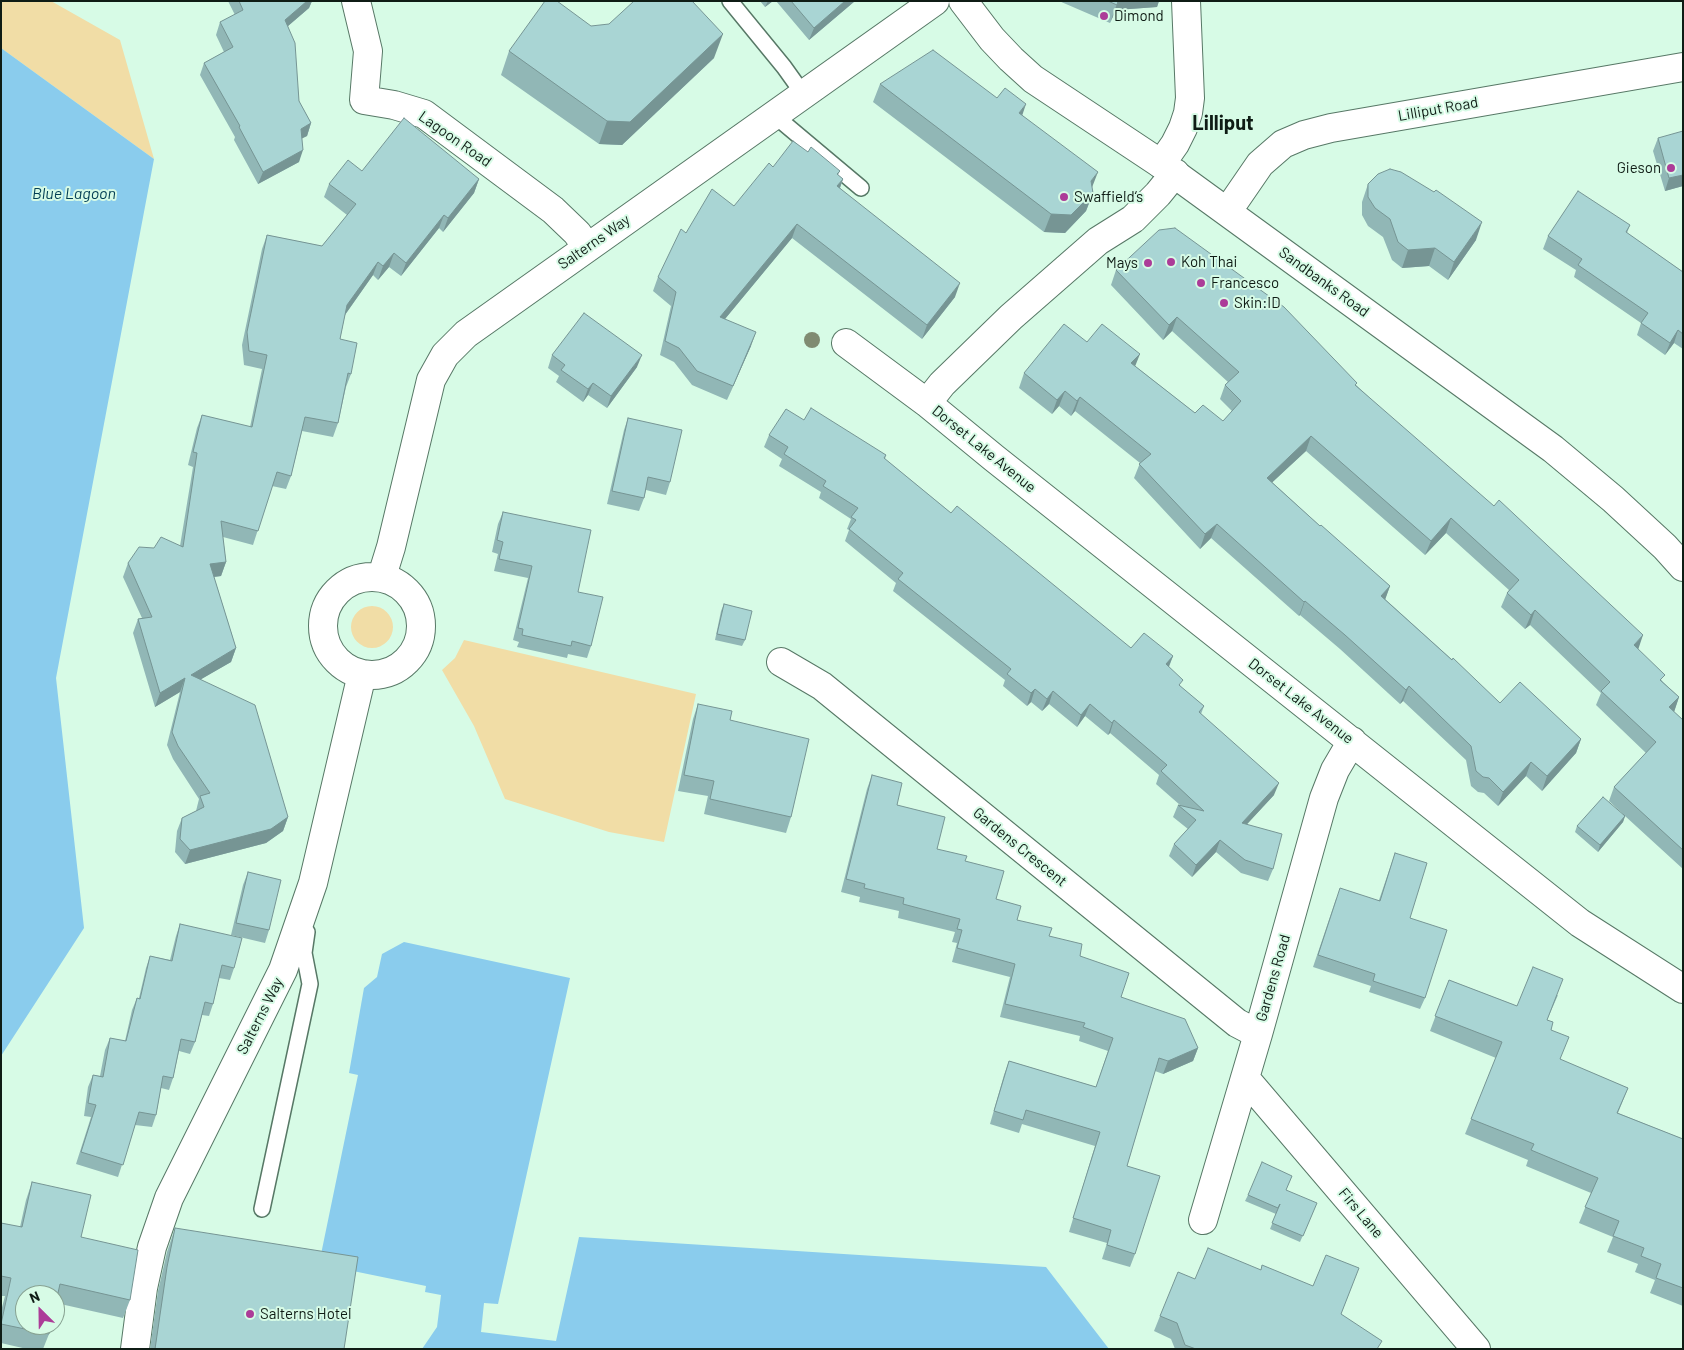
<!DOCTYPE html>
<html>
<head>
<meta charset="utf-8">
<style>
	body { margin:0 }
	#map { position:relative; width:1684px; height:1350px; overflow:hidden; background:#d7fbe6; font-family:Barlow,sans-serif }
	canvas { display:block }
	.frame { position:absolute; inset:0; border:2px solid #0f1c15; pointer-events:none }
	.north { position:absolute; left:15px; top:1285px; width:50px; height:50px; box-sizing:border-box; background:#d7fbe6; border:1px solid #87a292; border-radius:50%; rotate:337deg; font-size:14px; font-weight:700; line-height:20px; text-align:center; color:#0f1c15 }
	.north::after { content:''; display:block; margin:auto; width:18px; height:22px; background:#ac3c98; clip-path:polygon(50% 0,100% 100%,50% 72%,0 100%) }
</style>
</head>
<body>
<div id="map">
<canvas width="1684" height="1350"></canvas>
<div class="frame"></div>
<div class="north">N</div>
</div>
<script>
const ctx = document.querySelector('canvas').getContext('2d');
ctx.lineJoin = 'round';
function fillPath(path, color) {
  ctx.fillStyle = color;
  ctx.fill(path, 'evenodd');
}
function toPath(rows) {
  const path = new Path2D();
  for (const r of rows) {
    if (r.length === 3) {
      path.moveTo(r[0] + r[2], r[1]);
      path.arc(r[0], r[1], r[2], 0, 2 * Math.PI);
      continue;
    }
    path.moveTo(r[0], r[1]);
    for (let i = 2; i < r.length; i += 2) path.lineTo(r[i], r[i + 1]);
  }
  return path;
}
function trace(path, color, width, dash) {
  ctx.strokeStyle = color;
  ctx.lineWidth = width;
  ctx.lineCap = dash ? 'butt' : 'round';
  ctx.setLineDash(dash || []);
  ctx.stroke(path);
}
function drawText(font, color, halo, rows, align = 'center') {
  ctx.font = font + ' Barlow,sans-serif';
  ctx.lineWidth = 4;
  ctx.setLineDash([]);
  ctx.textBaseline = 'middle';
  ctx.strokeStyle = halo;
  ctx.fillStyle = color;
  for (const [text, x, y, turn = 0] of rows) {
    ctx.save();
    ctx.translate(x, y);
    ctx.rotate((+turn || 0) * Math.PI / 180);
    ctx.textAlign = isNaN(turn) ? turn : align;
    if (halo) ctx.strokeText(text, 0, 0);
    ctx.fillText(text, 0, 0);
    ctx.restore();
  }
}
fillPath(toPath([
	[1,1,51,1,120,40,154,159,1,48],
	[372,627,21],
	[464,640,696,694,664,842,609,832,505,799,474,726,442,670,455,658]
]), '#f1dda6');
fillPath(toPath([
	[1,48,154,159,56,678,84,928,1,1056],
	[404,942,570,978,498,1304,484,1303,481,1332,556,1341,579,1237,1046,1267,1109,1349,422,1349,437,1327,441,1295,425,1292,426,1286,319,1264,358,1075,349,1073,364,988,377,977,382,954]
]), '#8acced');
const lane = toPath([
	[730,1,784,67,804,95],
	[774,115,861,188],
	[262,1209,310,984,304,953,307,932]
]);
const street = toPath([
	[356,1,368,51,364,100,394,105,424,114,553,210,577,233,587,247],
	[1161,164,1175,144,1183,128,1188,113,1190,98,1186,1],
	[846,343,927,403,994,458,1580,923,1683,989],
	[927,403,942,384,1011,317,1098,241,1133,219,1158,194,1175,173],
	[382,576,391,547,431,380,445,355,466,334,935,1],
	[372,626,49],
	[781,662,822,686,1237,1023,1258,1034],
	[1245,1078,1476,1349],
	[1203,1220,1258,1034,1324,798,1335,770,1352,741],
	[135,1349,143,1288,152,1247,169,1198,283,970,313,883,362,674]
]);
const secondary = toPath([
	[963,1,992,39,1011,59,1033,79,1161,164,1553,449,1613,499,1665,547,1683,567],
	[1227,212,1260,164,1283,144,1304,135,1331,128,1683,67]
]);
trace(lane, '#577866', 18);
trace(street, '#577866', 30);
trace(secondary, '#577866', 30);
trace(lane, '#fff', 15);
trace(street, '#fff', 28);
trace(secondary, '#fff', 28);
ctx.fillStyle = '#808b72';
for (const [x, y] of [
	[812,340]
]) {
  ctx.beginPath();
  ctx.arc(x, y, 8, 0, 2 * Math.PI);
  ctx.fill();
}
fillPath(toPath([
	[228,1,312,1,309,8,288,26,299,101,311,123,307,136,302,138,299,162,258,184,234,140,235,137,200,75,204,63,224,52,216,35,220,22,235,15],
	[760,1,773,1,765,7],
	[776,1,855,1,809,40],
	[1059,1,1159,1,1157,7,1116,10,1110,23],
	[591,26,714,58,622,145,599,144,501,75,509,51],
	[880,84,997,98,1022,115,1092,188,1093,193,1086,211,1065,233,1044,232,873,102],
	[1658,138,1683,186,1665,191,1653,151],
	[808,152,840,171,838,175,843,179,840,188,955,297,922,339,792,238,725,319,751,346,727,400,692,385,674,362,660,355,671,306,653,291,658,277,686,233,734,206,773,167],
	[362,171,479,179,474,193,443,232,439,228,401,276,389,267,378,280,373,275,345,315,340,339,351,374,346,387,338,423,333,437,302,431,291,476,286,489,272,486,253,545,223,537,226,562,221,576,214,577,236,648,231,662,201,679,288,817,283,831,266,843,185,864,175,852,177,831,182,818,196,811,199,799,173,759,167,745,180,692,155,707,133,633,138,619,142,618,123,577,128,563,154,548,180,546,193,467,188,465,197,428,202,415,250,427,262,369,244,365,242,345,262,249,267,235,322,246,347,215,324,197,329,184],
	[1368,184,1476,240,1448,280,1429,266,1402,268,1392,260,1383,237,1368,226,1362,215,1362,202],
	[1630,225,1627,233,1683,272,1683,349,1674,343,1665,355,1637,335,1641,323,1574,277,1576,270,1543,249,1548,236],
	[1116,270,1356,385,1638,650,1663,682,1679,697,1674,712,1683,720,1683,869,1625,816,1623,822,1598,852,1575,832,1577,826,1623,814,1609,801,1614,787,1646,753,1596,705,1601,693,1530,625,1525,629,1501,607,1507,593,1509,590,1446,533,1425,555,1306,451,1272,482,1320,526,1390,586,1385,599,1500,703,1581,739,1576,753,1542,791,1526,776,1498,806,1484,793,1478,792,1471,786,1466,760,1403,701,1400,704,1340,649,1300,615,1299,616,1211,538,1200,549,1134,478,1140,463,1075,411,1071,416,1059,406,1052,414,1019,388,1024,373,1087,342,1135,366,1195,413,1223,421,1232,411,1220,399,1225,385,1228,382,1172,331,1163,340,1111,285],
	[552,355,637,367,607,408,588,395,583,402,556,382,559,376,548,368],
	[628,418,670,482,666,495,646,490,644,498,639,511,607,504,624,430],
	[804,420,886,455,885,459,951,513,1131,648,1173,656,1169,667,1181,687,1204,706,1201,714,1274,795,1247,824,1273,869,1268,881,1241,873,1216,852,1192,877,1169,856,1174,844,1188,829,1173,817,1178,805,1180,805,1156,784,1159,775,1110,733,1108,735,1085,716,1077,727,1049,704,1042,711,1031,702,1027,706,1003,686,1005,680,893,591,896,583,845,541,849,530,847,529,851,519,819,498,821,492,779,466,782,459,764,447,769,435],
	[503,512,578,592,591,646,587,658,568,654,567,658,517,647,519,642,513,640,528,578,494,571,498,554,492,552,498,524],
	[724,604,745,640,742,646,715,640,721,611],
	[698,704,730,720,791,817,786,833,704,814,708,796,678,791,693,719],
	[872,775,897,805,937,849,965,861,996,899,1017,920,1049,936,1080,956,1121,997,1198,1048,1193,1061,1163,1074,1155,1071,1127,1166,1135,1254,1130,1267,1102,1259,1107,1243,1069,1232,1095,1146,1022,1124,1019,1133,990,1124,1004,1075,1009,1061,1096,1087,1108,1051,1079,1041,1080,1036,1000,1017,1010,977,952,962,957,943,952,942,955,932,898,918,899,911,859,902,860,897,841,892,867,789],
	[1395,853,1410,918,1425,998,1420,1009,1369,992,1371,986,1313,967,1336,899,1379,900],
	[248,872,269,930,265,943,231,935,243,885],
	[180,924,234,968,230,980,219,978,213,1004,209,1016,202,1015,195,1042,190,1054,179,1051,173,1078,169,1090,161,1088,156,1115,152,1127,135,1125,118,1177,76,1164,91,1117,84,1116,88,1087,93,1075,100,1076,105,1050,110,1038,125,1041,132,1010,137,998,139,998,146,968,150,956,170,960,176,936],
	[1449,980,1517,1006,1558,995,1547,1020,1561,1060,1628,1088,1618,1113,1683,1139,1683,1306,1650,1293,1655,1280,1635,1272,1638,1264,1607,1252,1613,1237,1579,1223,1591,1193,1526,1166,1528,1160,1465,1134,1496,1058,1430,1031],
	[1292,1176,1286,1190,1314,1210,1300,1242,1270,1229,1276,1214,1245,1201,1248,1195],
	[32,1182,81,1237,130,1300,123,1318,56,1303,49,1334,43,1349,27,1349,1,1343,1,1311,5,1296,1,1296,1,1223,20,1227,26,1200],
	[175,1228,344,1349,150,1349,158,1291,167,1252],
	[1261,1270,1313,1286,1353,1283,1341,1314,1379,1349,1175,1349,1171,1339,1154,1331,1160,1316,1195,1279]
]), '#91b7b6');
fillPath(toPath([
	[307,1,312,1,309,8,281,32,285,20],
	[768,1,773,1,765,7],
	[845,1,855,1,809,40,814,28],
	[1118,1,1159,1,1157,7,1116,10,1110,23],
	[723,34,714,58,622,145,599,144,607,121],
	[1026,104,1020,122,1019,113],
	[311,123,307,136,297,141,301,129],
	[303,150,299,162,258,184,263,172],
	[1098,172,1091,190,1091,181],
	[1683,175,1683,186,1665,191,1669,178],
	[479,179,474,193,443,232,448,218],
	[843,179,838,193,837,186],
	[1093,193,1086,211,1065,233,1044,232,1051,214],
	[444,215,439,228,401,276,406,263],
	[1482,222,1476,240,1448,280,1454,262],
	[797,224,792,238,715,331,720,317],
	[1435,248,1429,266,1402,268,1408,250],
	[394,253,389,267,378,280,383,266],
	[378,262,373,275,342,319,347,305],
	[960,283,955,297,922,339,927,325],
	[1177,317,1172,331,1163,340,1169,325],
	[1678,330,1674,343,1665,355,1670,343],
	[756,332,751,346,727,400,733,386],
	[1140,354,1134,369,1131,363],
	[642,355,637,367,607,408,611,396],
	[593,383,588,395,583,402,588,389],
	[1065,391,1059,406,1052,414,1057,400],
	[1080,397,1075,411,1071,416,1077,401],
	[1311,436,1306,451,1262,492,1267,478],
	[1451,518,1446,533,1425,555,1431,541],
	[1217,524,1211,538,1200,549,1205,534],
	[226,562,221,576,205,578,210,564],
	[1390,586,1385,600,1381,596],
	[1305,601,1300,615,1299,616,1304,602],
	[1535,610,1530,625,1525,629,1531,615],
	[1643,635,1638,650,1634,645],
	[236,648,231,662,186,688,191,675],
	[1173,656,1168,668,1166,664],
	[185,678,180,692,155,707,160,693],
	[1409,686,1403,701,1400,704,1406,690],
	[1035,689,1031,702,1027,706,1031,693],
	[1053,691,1049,704,1042,711,1047,699],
	[1679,697,1674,712,1669,707],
	[1090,704,1085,716,1077,727,1081,715],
	[1114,720,1110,733,1108,735,1112,723],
	[1581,739,1576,753,1542,791,1547,776],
	[1531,762,1526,776,1498,806,1503,792],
	[1279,783,1274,795,1237,835,1242,823],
	[1625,816,1623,822,1598,852,1600,845],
	[288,817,283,831,266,843,185,864,190,850],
	[1220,840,1216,852,1192,877,1196,865],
	[1198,1048,1193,1061,1163,1074,1168,1061]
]), '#769594');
const building = toPath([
	[239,1,307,1,285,20,295,43,299,101,311,123,301,129,303,150,263,172,239,127,240,126,204,63,233,47,220,22,243,10,239,1],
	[545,1,557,1,591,26,609,24,634,1,692,1,723,34,630,122,607,121,509,51,545,1],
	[791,1,845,1,814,28,791,1],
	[1108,1,1118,1,1117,5,1108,1],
	[933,50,997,98,1005,88,1026,104,1019,113,1098,172,1091,181,1093,193,1071,215,1051,214,880,84,933,50],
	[404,118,479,179,448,218,444,215,406,263,394,253,383,266,378,262,347,305,340,339,357,343,351,374,348,373,338,423,305,417,291,476,277,472,258,531,221,521,226,562,210,564,236,648,191,675,255,705,288,817,271,829,190,850,180,839,182,818,204,807,200,796,210,793,178,746,172,732,185,678,160,693,138,619,152,617,128,563,139,547,154,548,161,537,183,547,197,453,193,452,202,415,252,427,267,355,249,351,247,332,267,235,322,246,356,204,329,184,348,160,362,171,404,118],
	[1683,131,1683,175,1669,178,1658,138,1683,131],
	[793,141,808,152,811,147,840,171,837,174,843,179,837,186,960,283,927,325,797,224,720,317,756,332,733,386,697,371,679,348,665,341,676,292,658,277,681,229,686,233,712,189,734,206,769,163,773,167,793,141],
	[1390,169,1401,172,1434,192,1436,190,1482,222,1454,262,1435,248,1408,250,1398,242,1390,219,1375,208,1368,197,1368,184,1378,174,1390,169],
	[1578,191,1630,225,1626,232,1683,272,1683,334,1678,330,1670,343,1641,323,1648,313,1578,265,1582,259,1548,236,1578,191],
	[1175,228,1284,307,1357,383,1355,385,1494,506,1499,500,1643,635,1634,645,1665,675,1660,680,1679,697,1669,707,1683,720,1683,850,1614,787,1656,742,1601,691,1610,682,1535,610,1531,615,1507,593,1519,580,1451,518,1431,541,1311,436,1267,478,1320,526,1321,525,1390,586,1381,596,1452,660,1453,658,1500,703,1520,682,1581,739,1547,776,1531,762,1503,792,1489,778,1483,777,1476,771,1471,746,1409,686,1406,690,1345,635,1305,601,1304,602,1217,524,1205,534,1139,464,1151,454,1080,397,1077,401,1065,391,1057,400,1024,373,1064,324,1087,342,1102,324,1140,354,1131,363,1195,413,1203,405,1223,421,1241,401,1225,385,1239,372,1177,317,1169,325,1116,270,1159,230,1175,228],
	[584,313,642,355,611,396,593,383,588,389,561,370,565,365,552,355,584,313],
	[811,408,886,455,884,458,951,513,957,506,1131,648,1144,633,1173,656,1166,664,1183,680,1179,685,1204,706,1199,712,1279,783,1242,823,1282,834,1273,869,1245,860,1220,840,1196,865,1174,844,1196,820,1178,805,1204,811,1161,771,1167,765,1114,720,1112,723,1090,704,1081,715,1053,691,1047,699,1035,689,1031,693,1007,674,1011,669,898,579,903,573,849,529,856,520,851,517,858,508,823,486,826,481,784,454,788,447,769,435,786,409,804,420,811,408],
	[628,418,682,430,670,482,648,477,644,498,612,491,628,418],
	[503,512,591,530,578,592,603,597,591,646,572,641,571,646,522,635,523,629,518,628,532,566,499,559,503,542,497,540,503,512],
	[724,604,752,611,745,640,717,634,724,604],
	[698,704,732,711,730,720,809,739,791,817,710,799,714,781,684,775,698,704],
	[872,775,902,783,897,805,945,817,937,849,967,856,965,861,1004,871,996,899,1021,906,1017,920,1052,928,1049,936,1082,944,1080,956,1129,973,1121,997,1185,1019,1198,1048,1168,1061,1159,1058,1127,1166,1160,1176,1135,1254,1107,1245,1111,1230,1073,1218,1100,1132,1026,1110,1023,1120,994,1111,1009,1061,1096,1087,1113,1038,1083,1027,1085,1023,1005,1004,1015,964,957,948,962,930,957,929,960,919,903,904,904,898,864,888,865,884,846,879,872,775],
	[1603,797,1625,816,1600,845,1577,826,1603,797],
	[1395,853,1427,863,1410,918,1447,930,1425,998,1373,981,1375,974,1318,955,1340,888,1380,901,1395,853],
	[248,872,281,880,269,930,236,923,248,872],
	[180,924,242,938,234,968,222,965,213,1004,205,1002,195,1042,181,1039,173,1078,163,1076,156,1115,139,1112,123,1165,81,1152,96,1105,88,1103,93,1075,103,1077,110,1038,126,1041,137,998,140,999,150,956,172,961,180,924],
	[1533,967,1563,979,1547,1020,1553,1022,1551,1030,1569,1037,1560,1059,1628,1088,1617,1113,1683,1139,1683,1288,1656,1278,1661,1264,1641,1256,1644,1248,1613,1236,1619,1221,1585,1207,1598,1178,1531,1150,1534,1144,1471,1119,1502,1042,1435,1016,1449,980,1517,1006,1533,967],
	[1262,1162,1292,1176,1286,1190,1317,1203,1303,1236,1272,1223,1280,1204,1278,1208,1248,1195,1262,1162],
	[32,1182,91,1195,81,1237,138,1250,130,1300,60,1284,55,1306,55,1295,25,1295,25,1325,51,1325,49,1334,1,1324,11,1278,1,1276,1,1223,22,1227,32,1182],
	[175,1228,358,1257,344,1349,155,1349,167,1267,175,1228],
	[1208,1248,1261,1270,1262,1265,1313,1286,1326,1255,1359,1268,1341,1314,1382,1341,1377,1349,1196,1349,1185,1345,1177,1323,1160,1316,1178,1272,1195,1279,1208,1248]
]);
fillPath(building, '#a9d5d4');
trace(building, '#769594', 1);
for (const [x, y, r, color] of [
	[1104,16,5,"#ac3c98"],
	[1671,168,5,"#ac3c98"],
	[1064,197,5,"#ac3c98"],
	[1171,262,5,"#ac3c98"],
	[1148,263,5,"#ac3c98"],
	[1201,283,5,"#ac3c98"],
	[1224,303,5,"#ac3c98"],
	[250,1314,5,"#ac3c98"]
]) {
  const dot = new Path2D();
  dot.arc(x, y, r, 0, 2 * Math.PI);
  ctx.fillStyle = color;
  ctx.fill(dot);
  trace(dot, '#d7fbe6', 2);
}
drawText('15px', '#0f1c15', '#d7fbe6', [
	["Dimond",1114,16],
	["Gieson",1661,168,"right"],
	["Swaffield‘s",1074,197],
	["Koh Thai",1181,262],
	["Mays",1138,263,"right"],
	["Francesco",1211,283],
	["Skin:ID",1234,303],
	["Salterns Hotel",260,1314]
], 'left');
drawText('15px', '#0f1c15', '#d7fbe6', [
	["Lilliput Road",1438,109,-10],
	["Lagoon Road",455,139,35],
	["Salterns Way",594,242,-35],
	["Sandbanks Road",1324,282,36],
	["Dorset Lake Avenue",984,449,39],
	["Dorset Lake Avenue",1301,701,38],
	["Gardens Crescent",1020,847,39],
	["Gardens Road",1273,978,-74],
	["Salterns Way",260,1016,-63],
	["Firs Lane",1361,1213,50]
]);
drawText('italic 16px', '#023e54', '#d7fbe6', [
	["Blue Lagoon",74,194]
]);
drawText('bold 20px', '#0f1c15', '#d7fbe6', [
	["Lilliput",1223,123]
]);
</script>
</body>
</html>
